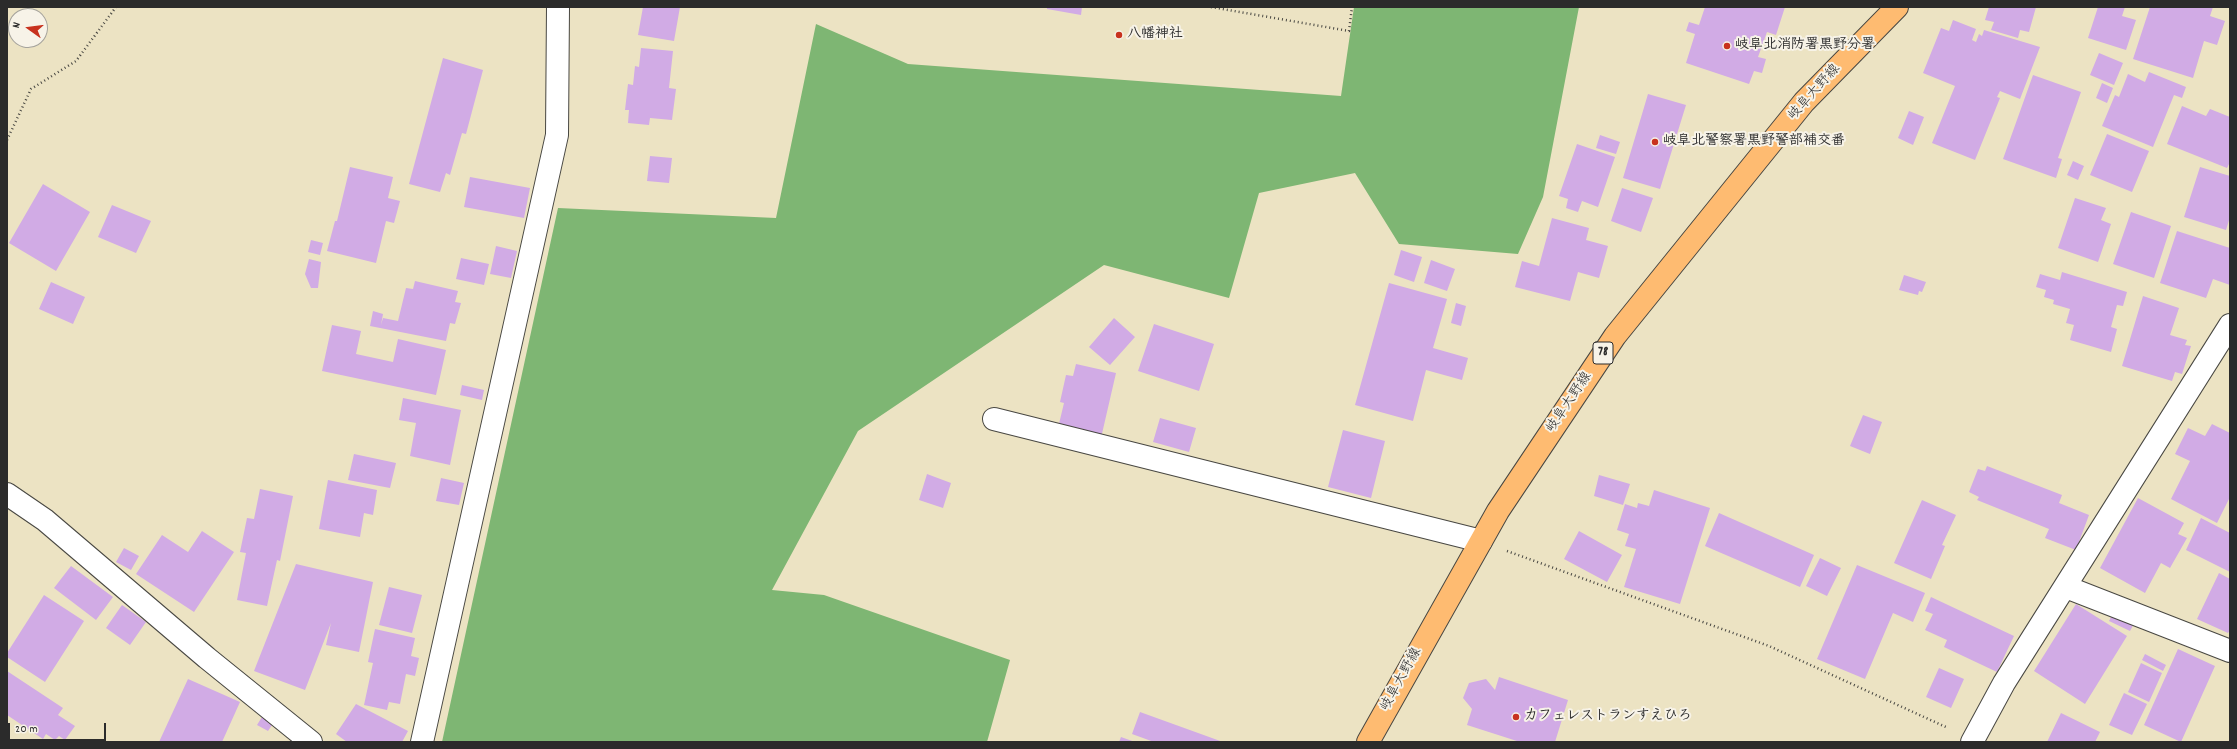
<!DOCTYPE html>
<html>
<head>
<meta charset="utf-8">
<style>
	body { margin:0 }
	#map { position:relative; width:2237px; height:749px; overflow:hidden; background:#ece3c3; font-family:Dekko,sans-serif }
	canvas { display:block }
	.frame { position:absolute; inset:0; border:8px solid #2b2b2b; pointer-events:none }
	.north { position:absolute; left:8px; top:8px; width:40px; height:40px; box-sizing:border-box; background:#f7f3e8; border:1px solid #a5a39c; border-radius:50%; rotate:284deg; font-size:11px; font-weight:700; line-height:16px; text-align:center; color:#2b2b2b }
	.north::after { content:''; display:block; margin:auto; width:14px; height:18px; background:#c8321e; clip-path:polygon(50% 0,100% 100%,50% 72%,0 100%) }
	.scale { position:absolute; left:8px; top:723px; width:98px; height:18px; box-sizing:border-box; border:2px solid #2b2b2b; border-top:0; padding-left:5px; font-size:12px; line-height:14px; white-space:nowrap; color:#2b2b2b; -webkit-text-stroke:3px #f7f3e8; paint-order:stroke }
</style>
</head>
<body>
<div id="map">
<canvas width="2237" height="749"></canvas>
<div class="frame"></div>
<div class="north">N</div>
<div class="scale">20 m</div>
</div>
<script>
const ctx = document.querySelector('canvas').getContext('2d');
ctx.lineJoin = 'round';
function fillPath(path, color) {
  ctx.fillStyle = color;
  ctx.fill(path, 'evenodd');
}
function toPath(rows) {
  const path = new Path2D();
  for (const r of rows) {
    path.moveTo(r[0], r[1]);
    for (let i = 2; i < r.length; i += 2) path.lineTo(r[i], r[i + 1]);
  }
  return path;
}
function trace(path, color, width, dash) {
  ctx.strokeStyle = color;
  ctx.lineWidth = width;
  ctx.lineCap = dash ? 'butt' : 'round';
  ctx.setLineDash(dash || []);
  ctx.stroke(path);
}
function drawText(font, color, halo, rows, align = 'center') {
  ctx.font = font + ' Dekko,"Klee One",sans-serif';
  ctx.lineWidth = 4;
  ctx.setLineDash([]);
  ctx.textBaseline = 'middle';
  ctx.strokeStyle = halo;
  ctx.fillStyle = color;
  for (const [text, x, y, turn = 0] of rows) {
    ctx.save();
    ctx.translate(x, y);
    ctx.rotate((+turn || 0) * Math.PI / 180);
    ctx.textAlign = isNaN(turn) ? turn : align;
    if (halo) ctx.strokeText(text, 0, 0);
    ctx.fillText(text, 0, 0);
    ctx.restore();
  }
}
fillPath(toPath([
	[1354,7,1579,7,1543,197,1518,254,1399,244,1355,173,1259,193,1229,298,1104,265,858,431,772,590,824,595,1010,660,987,742,442,742,558,208,776,218,816,24,908,64,1341,96]
]), '#7eb673');
fillPath(toPath([
	[643,7,680,7,674,41,638,35],
	[1047,7,1082,7,1081,15,1047,9],
	[1705,7,1785,7,1776,35,1767,32,1758,57,1766,59,1762,73,1754,71,1749,84,1686,63,1695,34,1686,31,1689,22,1699,25],
	[1989,7,2036,7,2029,32,2020,30,2018,38,1991,30,1994,22,1985,20],
	[2098,7,2125,7,2122,16,2136,20,2126,50,2088,38],
	[2150,7,2213,7,2210,16,2225,21,2217,45,2204,41,2193,78,2133,59],
	[1953,20,1976,29,1972,40,1976,42,1979,34,1982,36,1984,30,2040,47,2020,99,2000,91,1997,97,2000,98,1975,160,1932,143,1955,86,1923,73,1941,28,1949,31],
	[641,48,673,51,669,88,676,89,672,120,650,118,649,125,628,123,629,110,625,110,628,84,633,85,635,66,639,67],
	[2099,53,2123,63,2114,85,2090,75],
	[443,58,483,70,466,134,462,133,450,175,446,173,440,192,409,184],
	[2149,72,2186,87,2182,98,2174,95,2153,147,2102,126,2115,95,2119,97,2128,74,2145,82],
	[2033,75,2081,92,2058,158,2062,159,2056,178,2003,159],
	[2102,83,2113,88,2107,103,2096,98],
	[1648,94,1686,105,1660,189,1623,178],
	[2182,106,2206,116,2210,109,2230,117,2230,162,2227,168,2167,144],
	[1909,111,1924,117,1913,145,1898,138],
	[2107,134,2149,151,2132,192,2090,175],
	[1600,135,1620,142,1616,154,1596,148],
	[1577,144,1615,157,1598,207,1582,201,1578,212,1566,208,1568,199,1559,196],
	[650,156,672,158,669,183,647,181],
	[2073,161,2084,166,2078,180,2067,175],
	[350,167,393,177,388,198,400,201,394,223,386,221,376,263,327,251,335,221,337,221],
	[2200,167,2230,176,2230,217,2226,230,2184,217],
	[470,177,530,188,524,218,464,207],
	[43,184,90,212,56,271,9,243],
	[1622,188,1653,198,1641,232,1611,221],
	[2075,198,2106,208,2101,220,2111,224,2098,262,2058,248],
	[112,205,151,221,136,253,98,237],
	[2131,212,2171,226,2154,278,2113,264],
	[1552,218,1589,228,1586,240,1608,246,1599,278,1578,272,1570,301,1515,287,1522,261,1539,266],
	[2177,231,2230,248,2230,285,2213,279,2206,298,2160,283],
	[311,240,323,243,320,255,308,252],
	[496,246,517,251,511,278,490,274],
	[1401,250,1422,257,1414,282,1394,275],
	[461,258,489,264,484,285,456,279],
	[309,259,321,262,318,288,311,288,305,274],
	[1431,260,1455,269,1447,291,1424,283],
	[2062,272,2127,292,2123,306,2117,305,2111,327,2117,329,2111,352,2070,340,2074,325,2066,323,2070,309,2053,304,2054,300,2044,297,2046,290,2036,287,2040,274,2060,280],
	[1904,275,1926,282,1922,292,1919,291,1918,295,1899,290],
	[415,281,458,291,455,302,461,303,455,324,450,323,446,341,370,326,373,311,383,314,381,325,383,318,398,321,406,288,413,289],
	[51,282,85,297,73,324,39,309],
	[1389,283,1447,299,1433,348,1468,358,1462,380,1426,370,1413,421,1355,405],
	[2143,296,2179,308,2170,335,2187,340,2185,345,2191,346,2182,374,2175,372,2172,381,2122,366],
	[1456,303,1466,306,1461,326,1451,323],
	[1114,318,1135,337,1110,365,1089,347],
	[1154,324,1214,344,1199,391,1138,371],
	[332,325,361,331,356,354,393,362,398,339,446,350,436,395,322,371],
	[1076,364,1116,373,1101,438,1058,428,1064,403,1060,402,1066,375,1073,376],
	[462,385,484,390,482,400,460,395],
	[403,398,461,410,450,465,410,456,416,423,399,420],
	[1863,415,1882,422,1870,454,1850,446],
	[1160,418,1196,428,1189,452,1153,442],
	[2212,424,2230,433,2230,497,2217,523,2171,499,2190,461,2175,454,2188,428,2205,436],
	[1343,430,1385,441,1371,498,1328,487],
	[354,454,396,463,390,488,348,480],
	[1987,466,2062,495,2059,503,2089,515,2076,550,2045,538,2049,529,1977,500,1979,497,1969,492,1978,469,1985,471],
	[927,474,951,483,943,508,919,500],
	[1599,475,1630,484,1623,505,1594,496],
	[441,478,464,483,459,505,436,501],
	[328,480,377,490,373,515,364,513,360,537,319,529],
	[260,489,293,496,280,561,277,560,267,606,237,600,246,553,240,552,247,518,254,519],
	[1654,490,1710,508,1680,604,1624,587,1636,549,1625,546,1629,534,1617,530,1625,504,1637,508,1638,503,1649,506],
	[2138,498,2184,523,2178,534,2187,538,2170,568,2161,563,2145,593,2100,568],
	[1922,500,1956,515,1942,545,1945,546,1931,579,1894,563],
	[1719,513,1814,555,1800,587,1705,546],
	[2201,518,2230,533,2230,572,2186,550],
	[202,531,234,552,194,612,136,574,162,535,188,552],
	[1579,531,1622,555,1607,582,1564,559],
	[124,548,139,556,131,570,116,562],
	[1820,558,1841,568,1827,596,1806,586],
	[296,564,373,582,359,652,326,645,331,623,305,690,254,671],
	[1857,565,1925,593,1913,622,1893,613,1865,679,1817,659],
	[71,566,113,597,96,620,54,588],
	[2219,573,2230,579,2230,630,2228,633,2197,619],
	[389,587,422,595,412,633,379,625],
	[44,595,84,621,45,682,7,657,7,653],
	[1931,597,2014,636,1997,672,1944,647,1947,640,1925,630,1933,614,1925,611],
	[2076,604,2127,636,2085,704,2034,671],
	[122,605,146,622,130,645,106,628],
	[2115,609,2136,620,2130,631,2109,621],
	[375,629,415,638,411,656,419,658,415,676,406,674,400,704,389,702,387,710,364,705,373,663,368,662],
	[2178,649,2215,666,2181,742,2144,725],
	[2145,654,2166,665,2163,671,2142,660],
	[2141,663,2162,673,2149,702,2128,692],
	[1939,668,1964,679,1951,708,1926,697],
	[7,671,63,708,58,715,75,726,65,740,59,736,55,740,46,734,43,739,7,715],
	[1499,677,1568,700,1555,742,1520,742,1467,725,1472,709,1463,698,1469,683,1486,679,1495,690],
	[188,679,240,702,222,742,159,742],
	[2124,693,2147,704,2132,735,2109,725],
	[356,704,408,731,402,742,347,742,336,734],
	[265,712,276,719,268,731,257,725],
	[1140,712,1223,742,1154,742,1132,734],
	[2061,713,2100,732,2095,742,2047,742],
	[1121,737,1135,742,1119,742]
]), '#d1abe5');
const minor = toPath([
	[994,419,1481,541],
	[7,494,45,520,207,658,311,742],
	[2066,587,2230,651],
	[422,742,557,135,558,7],
	[1972,742,2004,683,2230,325]
]);
const major = toPath([
	[1368,742,1498,511,1615,336,1804,102,1897,7]
]);
trace(minor, '#484742', 24);
trace(major, '#484742', 24);
trace(toPath([
	[1211,7,1349,31,1352,7],
	[7,140,31,89,76,61,116,7],
	[1507,551,1769,646,1948,728]
]), '#484742', 2.5, [1, 3]);
trace(minor, '#fff', 22);
trace(major, '#febb71', 22);
for (const [x, y, r, color] of [
	[1119,35,4,"#c8321e"],
	[1727,46,4,"#c8321e"],
	[1655,142,4,"#c8321e"],
	[1516,717,4,"#c8321e"]
]) {
  const dot = new Path2D();
  dot.arc(x, y, r, 0, 2 * Math.PI);
  ctx.fillStyle = color;
  ctx.fill(dot);
  trace(dot, '#f7f3e8', 1.5);
}
for (const [x, y, w] of [
	[1603,353,20]
]) {
  const box = new Path2D();
  box.roundRect(x - w / 2, y - 11, w, 22, 3);
  ctx.fillStyle = '#f7f3e8';
  ctx.fill(box);
  trace(box, '#2b2b2b', 1);
}
drawText('bold 13px', '#2b2b2b', null, [
	["78",1603,353]
]);
drawText('bold 14px', '#2b2b2b', '#f7f3e8', [
	["八幡神社",1127,35],
	["岐阜北消防署黒野分署",1735,46],
	["岐阜北警察署黒野警部補交番",1663,142],
	["カフェレストランすえひろ",1524,717]
], 'left');
drawText('14px', '#2b2b2b', '#f7f3e8', [
	["岐阜大野線",1815,93,-48],
	["岐阜大野線",1570,403,-56],
	["岐阜大野線",1402,680,-61]
]);
</script>
</body>
</html>
